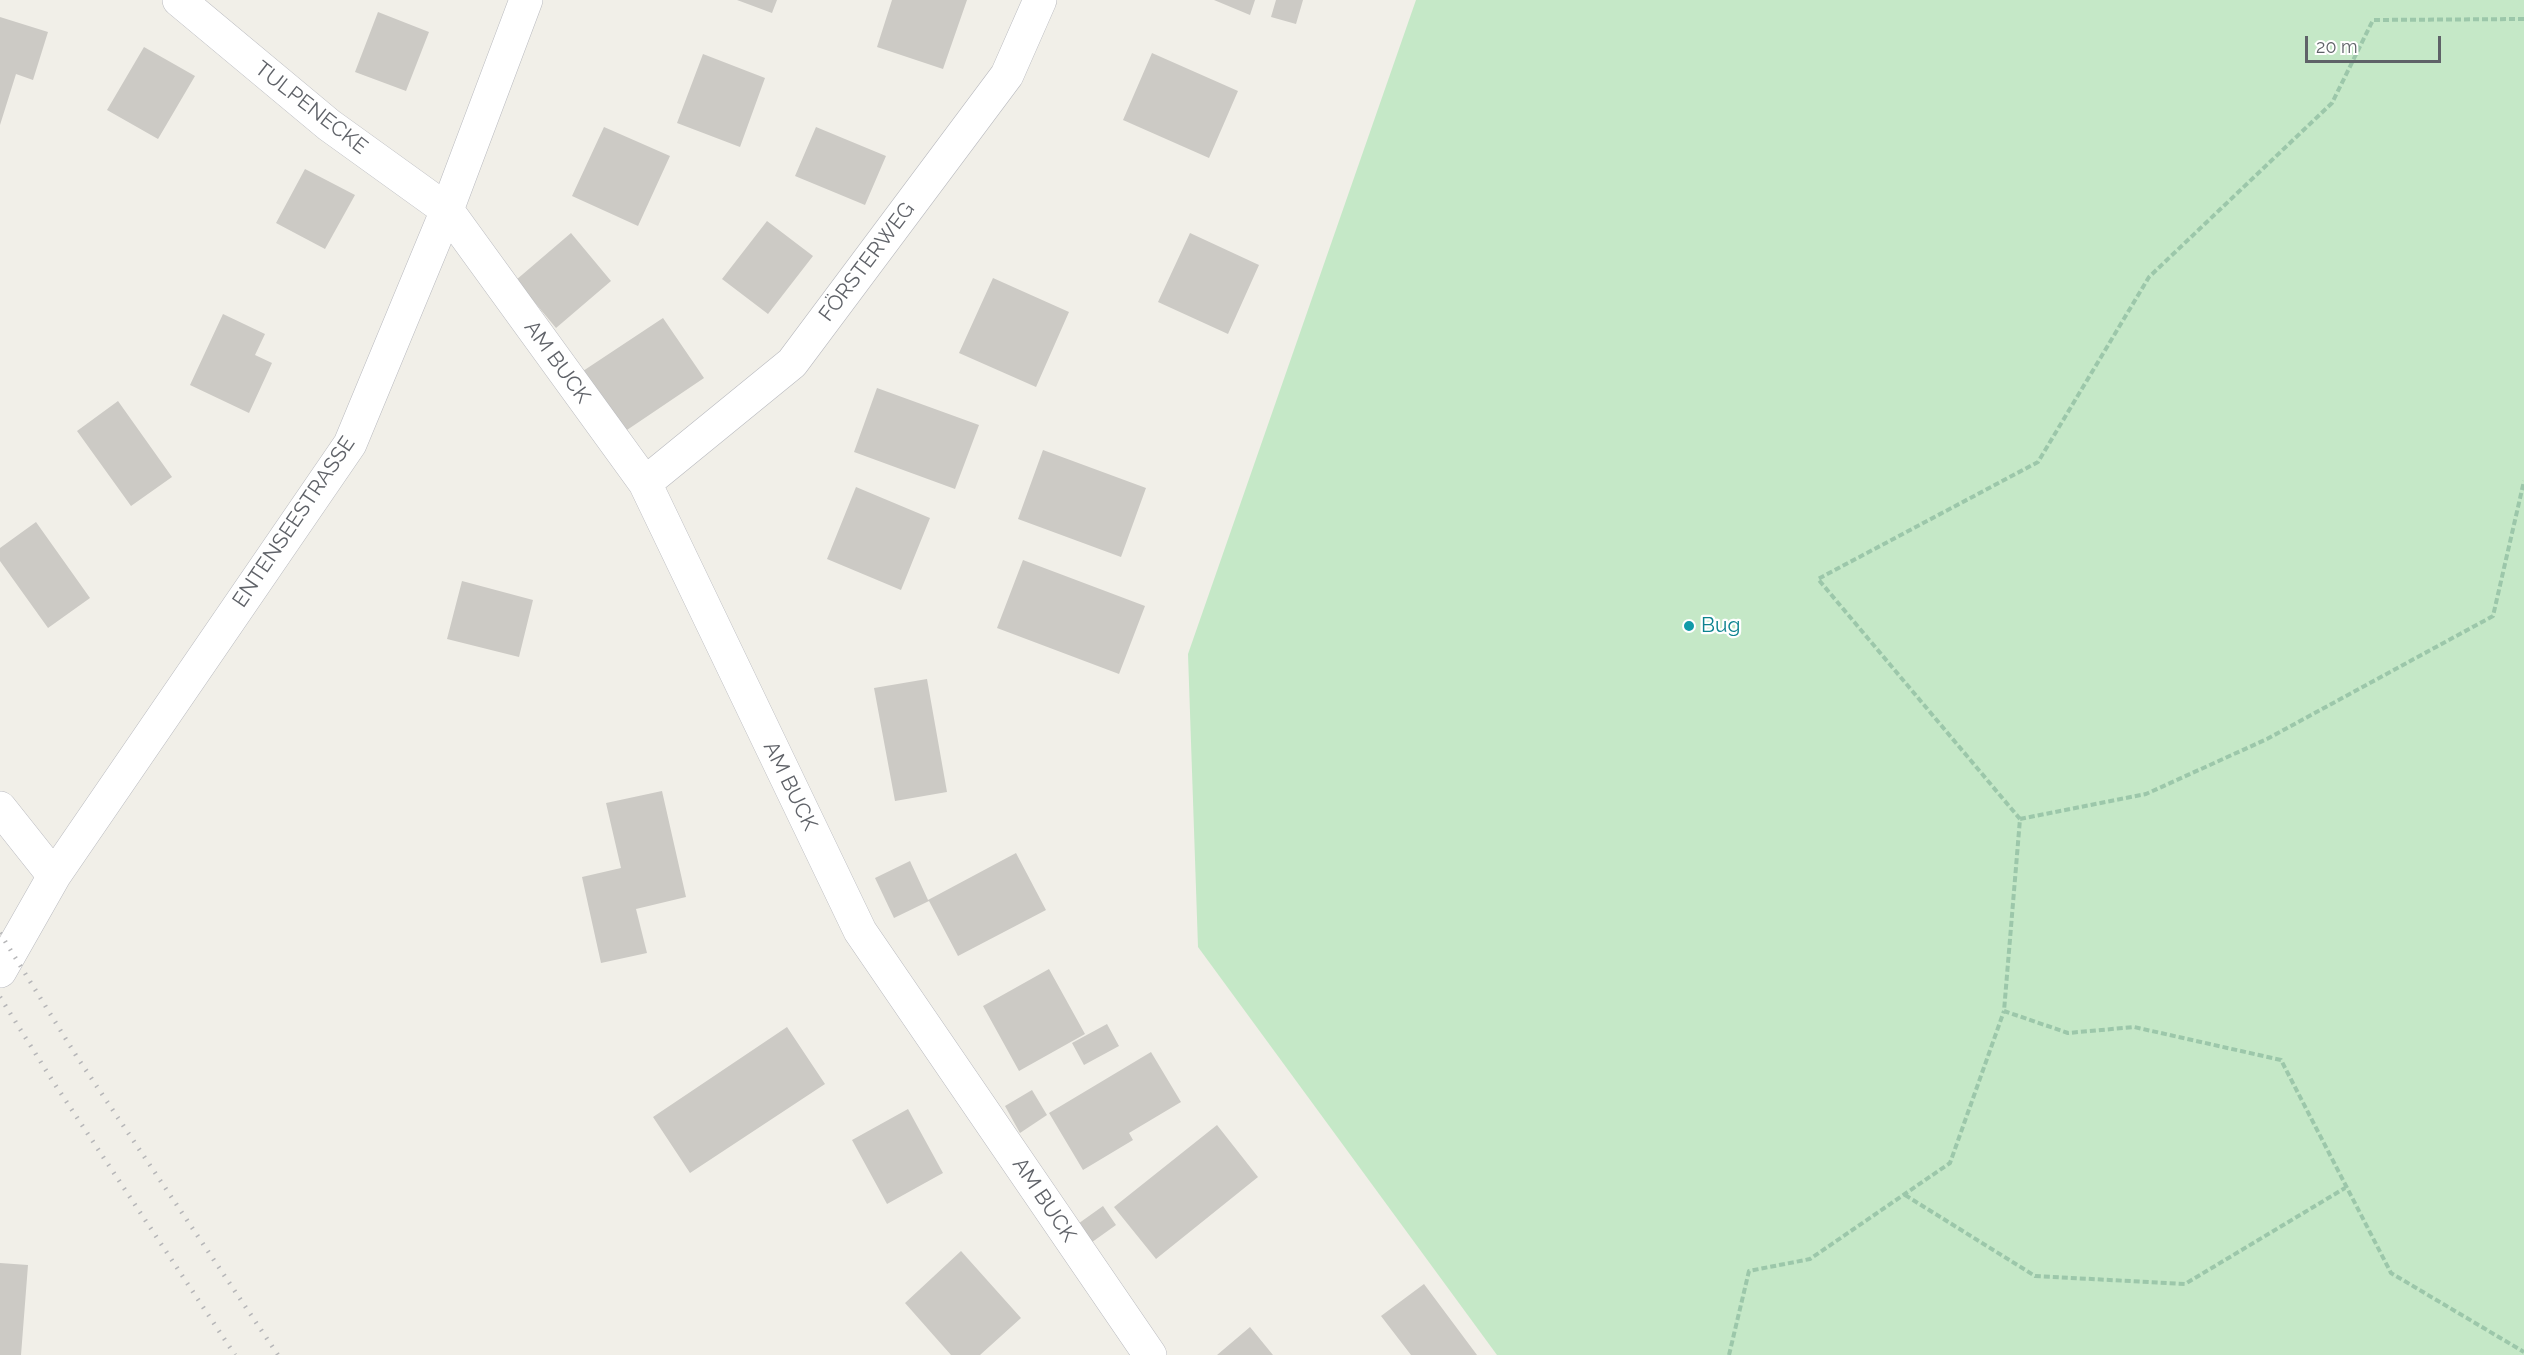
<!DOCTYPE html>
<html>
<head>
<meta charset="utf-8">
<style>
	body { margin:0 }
	#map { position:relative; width:2524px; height:1355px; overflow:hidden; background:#f1efe8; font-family:Raleway,sans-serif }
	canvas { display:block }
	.scale { position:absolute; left:2305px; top:36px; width:136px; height:27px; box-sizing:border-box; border:3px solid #5f6268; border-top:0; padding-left:8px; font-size:18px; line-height:21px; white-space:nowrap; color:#5f6268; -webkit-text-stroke:4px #fff; paint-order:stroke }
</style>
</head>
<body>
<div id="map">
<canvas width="2524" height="1355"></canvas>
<div class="scale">20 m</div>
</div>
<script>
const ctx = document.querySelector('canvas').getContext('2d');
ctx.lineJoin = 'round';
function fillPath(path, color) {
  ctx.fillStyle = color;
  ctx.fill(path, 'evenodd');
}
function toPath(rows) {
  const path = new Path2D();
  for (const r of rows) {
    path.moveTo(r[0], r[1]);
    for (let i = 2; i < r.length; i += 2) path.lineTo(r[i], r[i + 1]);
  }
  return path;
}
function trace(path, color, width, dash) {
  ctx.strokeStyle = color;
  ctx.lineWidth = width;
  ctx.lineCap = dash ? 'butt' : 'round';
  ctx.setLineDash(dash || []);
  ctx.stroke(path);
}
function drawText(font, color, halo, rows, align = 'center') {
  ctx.font = font + ' Raleway,sans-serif';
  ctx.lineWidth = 4.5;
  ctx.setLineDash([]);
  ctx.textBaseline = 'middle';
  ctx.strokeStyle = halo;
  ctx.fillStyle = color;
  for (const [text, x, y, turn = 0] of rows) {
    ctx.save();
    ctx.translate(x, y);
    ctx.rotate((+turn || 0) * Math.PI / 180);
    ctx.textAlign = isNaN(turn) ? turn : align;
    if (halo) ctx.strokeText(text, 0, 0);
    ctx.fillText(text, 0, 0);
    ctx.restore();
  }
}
fillPath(toPath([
	[1416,0,2524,0,2524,1355,1497,1355,1198,947,1188,654]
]), '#c5e8c7');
fillPath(toPath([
	[737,0,777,0,772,13],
	[892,0,967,0,943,69,877,47],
	[1214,0,1255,0,1250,15],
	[1276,0,1303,0,1296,24,1271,17],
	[378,12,429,32,406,91,355,72],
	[0,17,48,32,33,80,16,74,0,125],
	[144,47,195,76,158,139,107,110],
	[1152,53,1238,91,1209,158,1123,120],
	[703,54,765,78,740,147,677,123],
	[604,127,670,156,638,226,572,196],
	[816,127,886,156,865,205,795,176],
	[305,169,355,195,325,249,276,223],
	[767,221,813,256,768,314,722,279],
	[571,233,611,281,556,328,516,280],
	[1190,233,1259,265,1228,334,1158,302],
	[993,278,1069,312,1036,387,959,353],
	[223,314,265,334,255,355,272,363,249,413,190,385],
	[663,318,704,378,624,432,583,371],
	[877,388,979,425,955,489,854,452],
	[118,401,172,477,131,506,77,431],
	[1043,450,1146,488,1121,557,1018,519],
	[856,487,930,518,901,590,827,559],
	[36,522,90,598,48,628,0,561,0,548],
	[1023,560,1145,606,1119,674,997,628],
	[462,581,533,600,519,657,447,639],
	[927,679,947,792,895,801,874,688],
	[662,791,686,897,636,909,647,953,601,963,582,877,621,868,606,803],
	[1016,853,1046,910,958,956,929,901,894,918,875,878,910,861,928,900],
	[1049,969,1085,1034,1019,1071,983,1006],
	[1107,1024,1119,1046,1084,1065,1072,1043],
	[787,1027,825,1084,690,1173,653,1117],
	[1151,1052,1181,1102,1129,1133,1133,1140,1083,1170,1049,1113],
	[1032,1090,1047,1115,1020,1133,1005,1106],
	[908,1109,943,1173,887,1204,852,1140],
	[1217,1125,1258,1177,1156,1259,1114,1207],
	[1103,1206,1116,1225,1088,1245,1075,1226],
	[961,1251,1021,1318,980,1355,951,1355,905,1303],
	[0,1263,28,1265,21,1355,0,1355],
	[1424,1284,1477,1355,1411,1355,1381,1316],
	[1250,1327,1273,1355,1217,1355]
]), '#cccac5');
const minor = toPath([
	[179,0,329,125,447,210,645,483,860,931,1150,1355],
	[645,483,792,363,1007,75,1040,0],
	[0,808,54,876],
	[0,971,54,876,350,444,447,210,526,0]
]);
trace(minor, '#b8b9be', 34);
trace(toPath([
	[2524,19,2373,20,2332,103,2149,277,2038,462,1818,579,2020,819,2004,1011,2068,1033,2134,1027,2281,1060,2391,1273,2524,1352],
	[2020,819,2146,794,2267,739,2493,616,2524,481],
	[1905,1195,2035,1276,2185,1284,2345,1188],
	[1729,1355,1749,1271,1810,1259,1950,1163,2004,1011]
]), '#9cc7aa', 4, [6, 3]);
trace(minor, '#fff', 33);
trace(toPath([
	[0,933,77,1057,278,1355],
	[0,997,52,1080,235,1355]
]), '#b6b6b8', 4.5, [1.5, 8]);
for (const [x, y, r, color] of [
	[1689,626,6,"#0f9aa8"]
]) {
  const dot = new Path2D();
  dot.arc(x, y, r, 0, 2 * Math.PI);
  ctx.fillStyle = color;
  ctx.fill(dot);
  trace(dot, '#fff', 2);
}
drawText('21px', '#5f6268', '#fff', [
	["TULPENECKE",311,108,38],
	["FÖRSTERWEG",867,262,-53],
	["AM BUCK",557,362,54],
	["ENTENSEESTRASSE",294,522,-56],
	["AM BUCK",790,786,64],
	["AM BUCK",1044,1200,56]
]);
drawText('21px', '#0d838f', '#fff', [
	["Bug",1701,626]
], 'left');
</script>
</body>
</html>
